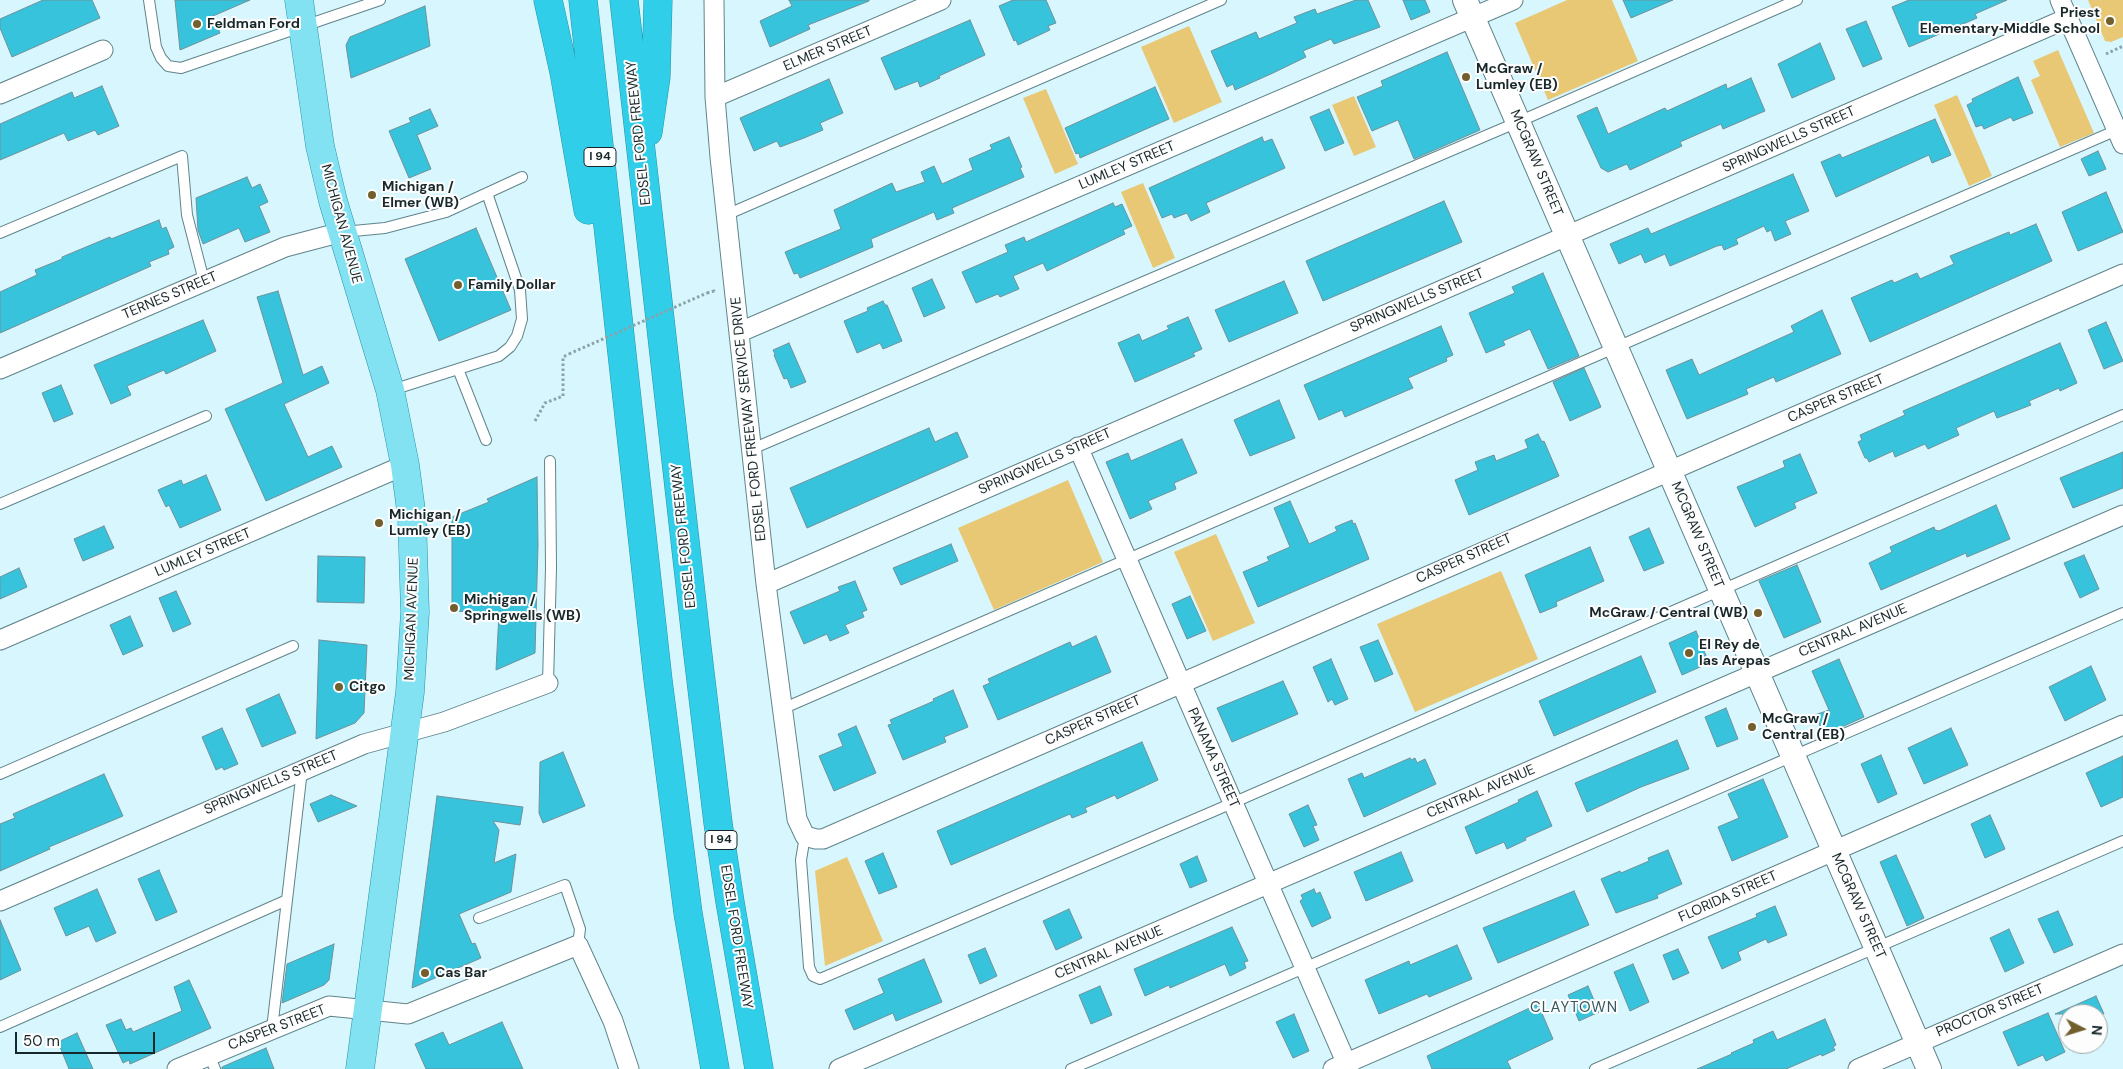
<!DOCTYPE html>
<html>
<head>
<meta charset="utf-8">
<style>
	body { margin:0 }
	#map { position:relative; width:2123px; height:1069px; overflow:hidden; background:#d8f6fd; font-family:"DM Sans",sans-serif }
	canvas { display:block }
	.north { position:absolute; left:2058px; top:1004px; width:50px; height:50px; box-sizing:border-box; background:#fdfdfd; border:1px solid #a1a7a9; border-radius:50%; rotate:95deg; font-size:14px; font-weight:700; line-height:20px; text-align:center; color:#18272a }
	.north::after { content:''; display:block; margin:auto; width:18px; height:22px; background:#725f2e; clip-path:polygon(50% 0,100% 100%,50% 72%,0 100%) }
	.scale { position:absolute; left:15px; top:1032px; width:140px; height:22px; box-sizing:border-box; border:2px solid #18272a; border-top:0; padding-left:6px; font-size:15px; line-height:18px; white-space:nowrap; color:#18272a; -webkit-text-stroke:4px #fdfdfd; paint-order:stroke }
</style>
</head>
<body>
<div id="map">
<canvas width="2123" height="1069"></canvas>
<div class="north">N</div>
<div class="scale">50 m</div>
</div>
<script>
const ctx = document.querySelector('canvas').getContext('2d');
ctx.lineJoin = 'round';
function fillPath(path, color) {
  ctx.fillStyle = color;
  ctx.fill(path, 'evenodd');
}
function toPath(rows) {
  const path = new Path2D();
  for (const r of rows) {
    path.moveTo(r[0], r[1]);
    for (let i = 2; i < r.length; i += 2) path.lineTo(r[i], r[i + 1]);
  }
  return path;
}
function trace(path, color, width, dash) {
  ctx.strokeStyle = color;
  ctx.lineWidth = width;
  ctx.lineCap = dash ? 'butt' : 'round';
  ctx.setLineDash(dash || []);
  ctx.stroke(path);
}
function drawText(font, color, halo, rows, align = 'center') {
  ctx.font = font + ' "DM Sans",sans-serif';
  ctx.lineWidth = 4;
  ctx.setLineDash([]);
  ctx.textBaseline = 'middle';
  ctx.strokeStyle = halo;
  ctx.fillStyle = color;
  for (const [text, x, y, turn = 0] of rows) {
    ctx.save();
    ctx.translate(x, y);
    ctx.rotate((+turn || 0) * Math.PI / 180);
    ctx.textAlign = isNaN(turn) ? turn : align;
    if (halo) ctx.strokeText(text, 0, 0);
    ctx.fillText(text, 0, 0);
    ctx.restore();
  }
}
fillPath(toPath([
	[1567,0,1612,0,1638,61,1548,100,1515,23],
	[2088,0,2123,0,2123,37,2111,42,2105,41],
	[1189,26,1222,102,1174,123,1141,47],
	[2058,50,2094,133,2060,147,2031,80,2040,76,2033,61],
	[1046,89,1078,164,1055,174,1023,98],
	[1957,95,1992,176,1969,186,1934,105],
	[1354,96,1376,147,1354,156,1332,105],
	[1143,183,1175,258,1153,268,1121,192],
	[1068,480,1103,562,994,610,958,528],
	[1216,534,1255,623,1213,641,1174,552],
	[1501,571,1538,659,1415,712,1377,624],
	[847,857,883,941,825,966,815,871]
]), '#e8c874');
const building = toPath([
	[43,0,92,0,100,18,12,57,0,28,0,19,43,0],
	[175,0,250,0,213,16,220,33,180,50,175,0],
	[789,0,869,0,869,1,808,25,810,29,770,47,760,21,792,6,789,0],
	[1013,0,1046,0,1056,23,1048,26,1050,30,1018,45,1016,40,1014,41,999,6,1013,0],
	[1356,0,1368,0,1380,27,1334,44,1331,39,1303,51,1306,57,1273,73,1235,90,1233,84,1227,87,1211,51,1256,32,1259,39,1297,23,1294,17,1315,9,1317,14,1356,0],
	[1403,0,1425,0,1430,12,1411,20,1403,0],
	[1623,0,1673,0,1631,18,1623,0],
	[1909,0,2007,0,1975,14,1977,18,1909,47,1892,7,1909,0],
	[425,6,430,46,351,78,346,45,350,37,425,6],
	[970,20,985,55,939,76,940,78,920,87,918,81,895,90,881,58,970,20],
	[1866,21,1882,59,1863,67,1846,29,1866,21],
	[1820,43,1835,79,1792,98,1778,64,1820,43],
	[1447,52,1480,130,1414,159,1398,120,1372,131,1357,97,1383,86,1381,81,1447,52],
	[2018,77,2033,113,2013,121,2011,117,1984,129,1982,125,1976,127,1967,105,1973,102,1972,99,2018,77],
	[1751,78,1765,111,1723,129,1721,124,1680,142,1682,146,1630,170,1627,164,1608,172,1601,168,1577,116,1597,107,1608,134,1665,108,1667,111,1726,84,1727,89,1751,78],
	[829,79,843,113,820,123,823,130,804,138,780,147,777,141,754,151,740,118,829,79],
	[102,86,119,126,98,135,95,130,68,141,64,133,0,160,0,124,72,92,74,98,102,86],
	[1155,87,1169,119,1080,158,1079,153,1076,154,1065,128,1155,87],
	[430,109,438,126,417,135,431,169,409,178,389,131,411,122,409,118,430,109],
	[1329,109,1344,143,1325,151,1310,117,1329,109],
	[1935,119,1951,155,1932,163,1929,155,1836,197,1821,162,1840,154,1842,158,1935,119],
	[1009,137,1022,167,1020,168,1024,177,952,208,954,213,937,220,934,212,871,239,873,247,824,268,800,278,798,273,794,274,785,252,841,229,834,210,892,183,896,192,925,182,921,172,934,166,942,184,973,170,969,159,992,149,990,145,1009,137],
	[1262,137,1264,142,1272,139,1285,168,1206,203,1210,212,1191,221,1187,213,1174,218,1172,214,1162,218,1149,188,1262,137],
	[2098,151,2106,169,2089,176,2081,159,2098,151],
	[1793,174,1809,211,1785,221,1791,234,1775,241,1771,230,1767,232,1764,226,1736,239,1738,244,1724,250,1722,245,1717,246,1670,266,1665,254,1645,263,1641,254,1619,264,1610,244,1648,228,1651,234,1793,174],
	[247,177,252,188,260,184,268,202,259,206,270,232,245,242,239,228,203,244,198,230,196,198,247,177],
	[2106,192,2123,232,2078,251,2062,212,2106,192],
	[1444,201,1462,242,1323,301,1306,261,1444,201],
	[1113,203,1115,207,1122,204,1132,226,1123,230,1125,234,1047,271,1043,263,1013,276,1019,289,1000,297,998,294,976,303,962,272,1008,252,1005,245,1024,237,1026,242,1113,203],
	[159,220,162,229,166,227,174,247,168,250,169,254,149,262,151,266,0,333,0,292,37,275,35,270,62,259,62,257,110,237,111,239,159,220],
	[2036,224,2052,261,1870,342,1851,298,1892,280,1894,283,1917,273,1920,279,1954,264,1950,256,2009,232,2010,235,2036,224],
	[476,228,511,310,439,341,405,259,476,228],
	[1543,273,1579,356,1548,369,1530,329,1503,341,1505,345,1486,353,1469,313,1515,293,1512,287,1543,273],
	[932,279,945,308,924,317,912,288,932,279],
	[1284,281,1298,313,1229,342,1215,310,1284,281],
	[278,291,303,375,322,366,329,383,284,404,308,457,332,446,342,467,266,501,225,409,283,383,257,297,278,291],
	[883,301,885,305,887,305,902,341,883,349,880,343,857,353,844,321,868,311,867,308,883,301],
	[1822,310,1841,354,1776,382,1774,377,1746,389,1748,394,1687,419,1666,370,1692,359,1699,375,1794,332,1791,326,1822,310],
	[1188,317,1202,349,1193,353,1195,356,1135,382,1118,343,1139,334,1142,341,1169,329,1167,326,1188,317],
	[203,320,216,351,166,374,164,370,127,386,131,395,111,404,94,365,203,320],
	[2106,322,2123,361,2104,369,2088,330,2106,322],
	[1441,326,1453,355,1446,358,1447,361,1408,378,1413,388,1345,417,1342,410,1319,420,1304,385,1441,326],
	[789,343,806,382,791,388,787,378,784,379,774,355,775,354,773,350,789,343],
	[2060,343,2077,383,2060,391,2059,388,2029,401,2031,405,1997,418,1994,411,1956,428,1959,435,1928,449,1925,444,1895,457,1893,451,1869,462,1867,458,1865,458,1858,442,1862,440,1860,435,1905,415,1903,411,2060,343],
	[1584,368,1601,407,1570,421,1553,382,1584,368],
	[61,385,73,414,54,422,42,393,61,385],
	[1279,400,1295,438,1250,456,1234,420,1279,400],
	[929,428,935,442,957,432,968,457,807,528,790,488,929,428],
	[1538,434,1542,442,1544,441,1559,476,1469,515,1455,480,1478,470,1475,462,1494,455,1496,461,1528,448,1525,440,1538,434],
	[1182,439,1197,473,1174,483,1176,489,1148,501,1152,509,1130,519,1106,462,1128,453,1131,461,1182,439],
	[2123,452,2123,488,2073,508,2060,478,2123,452],
	[1800,454,1817,493,1794,503,1796,508,1755,527,1737,487,1785,467,1783,461,1800,454],
	[206,475,221,510,180,528,169,505,166,507,158,490,181,480,183,485,206,475],
	[537,477,538,545,535,653,496,670,499,613,452,611,452,517,489,502,487,499,537,477],
	[1290,501,1309,544,1337,531,1335,527,1352,520,1353,524,1355,523,1369,559,1258,607,1243,572,1269,561,1267,557,1290,547,1274,508,1290,501],
	[1996,505,2010,539,1967,557,1966,553,1881,590,1869,563,1892,552,1890,547,1934,527,1935,530,1939,531,1996,505],
	[104,526,114,548,83,561,74,539,104,526],
	[1649,528,1664,563,1644,571,1629,537,1649,528],
	[951,544,958,561,901,585,893,568,951,544],
	[1590,547,1604,581,1556,602,1557,606,1540,613,1525,575,1590,547],
	[2084,555,2099,589,2080,598,2064,563,2084,555],
	[318,556,365,557,364,603,317,602,318,556],
	[1797,565,1821,622,1784,638,1759,581,1797,565],
	[19,568,27,587,0,599,0,577,19,568],
	[855,581,867,610,862,612,864,617,845,625,849,633,830,641,827,634,804,644,790,612,840,591,838,587,855,581],
	[176,591,191,624,173,632,159,598,176,591],
	[1190,596,1206,631,1187,639,1172,604,1190,596],
	[130,616,143,646,123,655,110,625,130,616],
	[1696,631,1709,663,1682,675,1669,643,1696,631],
	[1096,636,1111,672,998,720,983,686,990,683,988,679,1070,642,1072,647,1096,636],
	[319,640,367,645,364,713,355,723,316,739,319,640],
	[1378,640,1393,674,1375,682,1360,647,1378,640],
	[1641,656,1656,692,1554,736,1539,701,1641,656],
	[1331,659,1348,699,1335,705,1332,699,1328,702,1313,667,1331,659],
	[1839,659,1864,717,1824,735,1815,715,1829,710,1812,671,1839,659],
	[2091,666,2106,700,2065,721,2049,687,2091,666],
	[1283,681,1298,714,1232,742,1217,708,1283,681],
	[953,690,968,727,944,737,946,742,903,760,888,725,892,724,890,720,934,701,933,699,953,690],
	[279,694,296,733,262,747,246,709,279,694],
	[1726,708,1738,739,1717,747,1705,717,1726,708],
	[856,726,876,773,834,791,819,756,843,746,838,734,856,726],
	[222,728,238,764,224,770,222,767,216,770,202,737,222,728],
	[1951,728,1968,765,1924,784,1908,748,1951,728],
	[1677,740,1689,769,1641,787,1587,812,1575,783,1677,740],
	[1142,742,1158,780,1117,799,1115,795,1085,808,1087,812,1072,818,1070,814,951,865,937,831,1142,742],
	[563,752,585,806,543,823,539,813,540,762,563,752],
	[1881,755,1897,794,1878,803,1861,764,1881,755],
	[2123,756,2123,797,2101,807,2086,773,2123,756],
	[1410,758,1411,760,1415,758,1417,763,1425,759,1436,784,1364,817,1348,779,1362,773,1364,778,1410,758],
	[104,774,123,816,49,847,50,849,0,871,0,824,15,818,13,814,104,774],
	[1763,779,1788,837,1732,861,1718,827,1739,818,1728,794,1763,779],
	[1537,791,1552,826,1525,838,1526,840,1507,849,1504,842,1476,854,1465,827,1519,802,1518,800,1537,791],
	[331,795,357,806,318,822,310,804,331,795],
	[437,796,523,807,520,825,493,821,499,830,494,863,516,854,511,892,459,914,472,944,475,943,481,958,412,988,437,796],
	[1308,805,1317,825,1313,826,1319,840,1304,847,1289,814,1308,805],
	[1990,815,2005,849,1985,858,1971,824,1990,815],
	[1668,850,1682,884,1657,895,1658,898,1616,913,1601,879,1620,871,1621,873,1649,861,1648,858,1668,850],
	[1401,852,1413,881,1366,901,1354,872,1401,852],
	[883,853,897,887,879,894,865,861,883,853],
	[1896,855,1924,918,1907,926,1880,862,1896,855],
	[1197,856,1207,881,1190,888,1180,864,1197,856],
	[159,870,177,912,156,921,138,879,159,870],
	[97,889,116,933,96,942,89,926,66,936,54,908,97,889],
	[1314,889,1316,894,1320,892,1331,918,1312,927,1300,901,1303,899,1301,895,1314,889],
	[1574,891,1589,925,1498,963,1483,928,1574,891],
	[1775,906,1787,935,1768,943,1766,939,1738,952,1741,960,1722,969,1708,937,1757,917,1756,914,1775,906],
	[1069,909,1082,938,1056,950,1043,921,1069,909],
	[2058,911,2073,945,2054,953,2038,919,2058,911],
	[0,920,21,970,0,980,0,920],
	[1232,927,1248,961,1244,962,1246,968,1230,976,1225,964,1170,988,1169,985,1145,996,1134,969,1232,927],
	[2009,929,2024,963,2005,972,1990,938,2009,929],
	[334,944,329,980,324,985,282,1003,287,964,334,944],
	[1457,945,1472,979,1429,997,1427,994,1379,1014,1365,980,1409,961,1410,965,1457,945],
	[985,948,997,976,980,984,968,955,985,948],
	[1678,949,1689,973,1673,980,1663,955,1678,949],
	[924,959,942,1002,896,1021,893,1013,854,1030,845,1010,884,993,878,979,924,959],
	[1633,964,1649,1002,1630,1011,1614,972,1633,964],
	[189,980,211,1028,130,1064,129,1060,123,1063,106,1025,121,1019,126,1030,131,1028,133,1032,182,1011,174,987,189,980],
	[1100,986,1112,1015,1091,1024,1079,995,1100,986],
	[1588,986,1599,1012,1579,1021,1568,995,1588,986],
	[2096,996,2104,1014,2055,1014,2096,996],
	[1538,1004,1553,1039,1507,1061,1511,1069,1432,1069,1427,1056,1538,1004],
	[2048,1013,2065,1052,2046,1061,2043,1055,2018,1066,2003,1032,2048,1013],
	[1294,1014,1309,1051,1293,1058,1276,1022,1294,1014],
	[1825,1019,1836,1045,1833,1047,1835,1050,1822,1056,1821,1054,1786,1069,1697,1069,1732,1054,1731,1053,1754,1043,1753,1040,1773,1031,1777,1040,1825,1019],
	[502,1022,523,1069,426,1069,415,1044,443,1032,449,1045,502,1022],
	[77,1033,93,1069,69,1069,58,1042,77,1033],
	[266,1048,274,1069,222,1069,222,1067,266,1048]
]);
fillPath(building, '#37c3dc');
trace(building, '#6e929a', 1);
const service = toPath([
	[149,0,156,47,161,58,168,66,181,68,380,0],
	[726,215,1221,0],
	[343,232,385,228,446,212,522,177],
	[0,233,182,156,187,215,204,281],
	[458,369,486,440],
	[392,390,499,356,510,347,517,336,522,319,520,290,487,193],
	[752,449,1518,122,1797,0],
	[0,504,206,416],
	[548,683,551,568,550,461],
	[782,709,2117,130],
	[0,774,293,646],
	[805,836,801,860,809,967,813,976,820,979,1214,811,2123,415],
	[287,900,302,770],
	[479,918,565,885,580,929,578,945],
	[0,1027,287,900,272,1029],
	[209,1055,215,1069],
	[1071,1069,2123,613],
	[1595,1069,2123,841]
]);
const minor = toPath([
	[714,0,715,97,720,157,766,584,797,819,805,836,816,839,823,839,2123,274],
	[2060,0,2123,144],
	[0,94,103,50],
	[715,97,941,0],
	[740,332,1513,0],
	[0,369,285,247,342,232],
	[1078,447,1349,1069],
	[766,584,2068,18],
	[0,640,405,465],
	[0,901,364,744,444,722,548,683],
	[177,1069,329,1006,408,1014,578,945,613,1021,629,1069],
	[839,1069,2123,515],
	[1333,1069,2123,725],
	[1858,1069,2123,954]
]);
const tertiary = toPath([
	[1465,0,1929,1069]
]);
const primary = toPath([
	[299,0,320,146,333,201,390,390,405,465,412,518,415,612,410,692,360,1069]
]);
const motorway = toPath([
	[548,0,564,72,588,210],
	[583,0,658,680,688,913,715,1069],
	[624,0,697,647,718,823,730,902,759,1069],
	[648,132,656,77,658,0]
]);
trace(service, '#60848b', 12);
trace(minor, '#60848b', 21);
trace(tertiary, '#60848b', 26);
trace(primary, '#2894a6', 29);
trace(motorway, '#2894a6', 29);
trace(toPath([
	[2106,54,2123,46],
	[707,293,714,291,714,293],
	[535,421,545,403,563,396,563,357,569,354]
]), '#8aa2a8', 3, [2.5, 2.5]);
trace(service, '#fff', 10);
trace(minor, '#fff', 19);
trace(tertiary, '#fff', 24);
trace(primary, '#83e2f2', 28);
trace(motorway, '#30cee9', 28);
trace(toPath([
	[569,354,707,293]
]), '#8aa2a8', 3, [2.5, 2.5]);
for (const [x, y, r, color] of [
	[2110,21,5,"#725f2e"],
	[197,24,5,"#725f2e"],
	[1466,77,5,"#725f2e"],
	[372,195,5,"#725f2e"],
	[458,285,5,"#725f2e"],
	[379,523,5,"#725f2e"],
	[454,608,5,"#725f2e"],
	[1758,613,5,"#725f2e"],
	[1689,653,5,"#725f2e"],
	[339,687,5,"#725f2e"],
	[1752,727,5,"#725f2e"],
	[425,973,5,"#725f2e"]
]) {
  const dot = new Path2D();
  dot.arc(x, y, r, 0, 2 * Math.PI);
  ctx.fillStyle = color;
  ctx.fill(dot);
  trace(dot, '#fdfdfd', 2);
}
for (const [x, y, w] of [
	[600,157,32],
	[721,840,32]
]) {
  const box = new Path2D();
  box.roundRect(x - w / 2, y - 9.5, w, 19, 4);
  ctx.fillStyle = '#fdfdfd';
  ctx.fill(box);
  trace(box, '#18272a', 1);
}
drawText('bold 12px', '#18272a', null, [
	["I 94",600,157],
	["I 94",721,840]
]);
drawText('bold 14px', '#18272a', '#fdfdfd', [
	["Priest",2100,13,"right"],
	["Elementary‑Middle School",2100,29,"right"],
	["Feldman Ford",207,24],
	["McGraw /",1476,69],
	["Lumley (EB)",1476,85],
	["Michigan /",382,187],
	["Elmer (WB)",382,203],
	["Family Dollar",468,285],
	["Michigan /",389,515],
	["Lumley (EB)",389,531],
	["Michigan /",464,600],
	["Springwells (WB)",464,616],
	["McGraw / Central (WB)",1748,613,"right"],
	["El Rey de",1699,645],
	["las Arepas",1699,661],
	["Citgo",349,687],
	["McGraw /",1762,719],
	["Central (EB)",1762,735],
	["Cas Bar",435,973]
], 'left');
drawText('14px', '#18272a', '#fdfdfd', [
	["ELMER STREET",828,49,-23],
	["EDSEL FORD FREEWAY",639,133,-96],
	["SPRINGWELLS STREET",1789,140,-24],
	["MCGRAW STREET",1536,163,67],
	["LUMLEY STREET",1127,166,-23],
	["MICHIGAN AVENUE",341,224,75],
	["TERNES STREET",170,296,-23],
	["SPRINGWELLS STREET",1417,301,-23],
	["CASPER STREET",1836,399,-23],
	["EDSEL FORD FREEWAY SERVICE DRIVE",749,419,-96],
	["SPRINGWELLS STREET",1045,462,-24],
	["MCGRAW STREET",1697,535,67],
	["EDSEL FORD FREEWAY",684,536,-96],
	["LUMLEY STREET",203,553,-23],
	["CASPER STREET",1464,559,-24],
	["MICHIGAN AVENUE",412,619,-88],
	["CENTRAL AVENUE",1853,631,-23],
	["CASPER STREET",1093,721,-24],
	["PANAMA STREET",1213,758,66],
	["SPRINGWELLS STREET",271,783,-23],
	["CENTRAL AVENUE",1481,792,-23],
	["FLORIDA STREET",1728,897,-24],
	["MCGRAW STREET",1858,906,66],
	["EDSEL FORD FREEWAY",736,937,81],
	["CENTRAL AVENUE",1109,953,-23],
	["PROCTOR STREET",1990,1011,-23],
	["CASPER STREET",277,1028,-21]
]);
ctx.letterSpacing = '1px';
drawText('15px', '#365960', '#fdfdfd', [
	["CLAYTOWN",1574,1008]
]);
ctx.letterSpacing = '0px';
</script>
</body>
</html>
